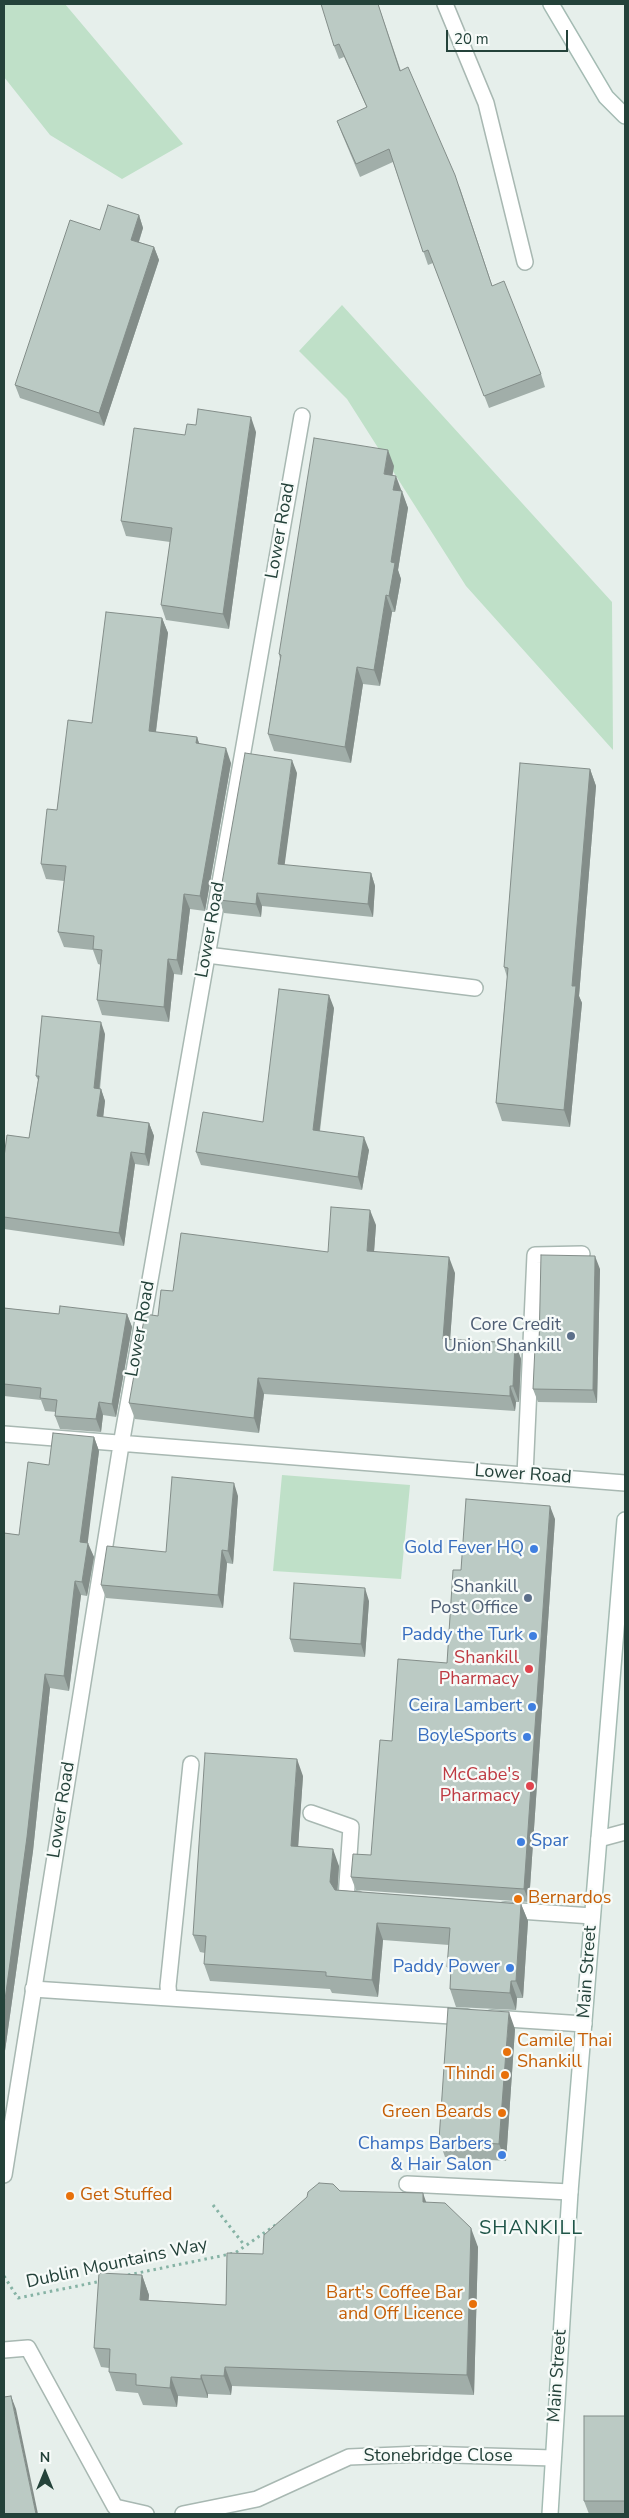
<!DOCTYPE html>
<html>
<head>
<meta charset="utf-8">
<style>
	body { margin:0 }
	#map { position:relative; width:629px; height:2518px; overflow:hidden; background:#e6efeb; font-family:"Nunito Sans",sans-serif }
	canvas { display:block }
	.frame { position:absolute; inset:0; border:5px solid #24423a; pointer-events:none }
	.north { position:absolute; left:20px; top:2448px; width:50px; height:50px; -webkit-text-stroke:4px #f7fbf9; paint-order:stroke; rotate:0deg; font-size:14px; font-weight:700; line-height:20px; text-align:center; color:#24423a }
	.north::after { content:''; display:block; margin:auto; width:18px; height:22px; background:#24423a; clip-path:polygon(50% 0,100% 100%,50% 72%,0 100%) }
	.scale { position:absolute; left:446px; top:30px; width:122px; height:22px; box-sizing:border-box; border:2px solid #24423a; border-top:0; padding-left:6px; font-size:15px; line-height:18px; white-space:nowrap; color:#24423a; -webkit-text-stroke:4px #f7fbf9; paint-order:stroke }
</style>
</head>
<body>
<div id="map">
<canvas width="629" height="2518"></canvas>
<div class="frame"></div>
<div class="north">N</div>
<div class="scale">20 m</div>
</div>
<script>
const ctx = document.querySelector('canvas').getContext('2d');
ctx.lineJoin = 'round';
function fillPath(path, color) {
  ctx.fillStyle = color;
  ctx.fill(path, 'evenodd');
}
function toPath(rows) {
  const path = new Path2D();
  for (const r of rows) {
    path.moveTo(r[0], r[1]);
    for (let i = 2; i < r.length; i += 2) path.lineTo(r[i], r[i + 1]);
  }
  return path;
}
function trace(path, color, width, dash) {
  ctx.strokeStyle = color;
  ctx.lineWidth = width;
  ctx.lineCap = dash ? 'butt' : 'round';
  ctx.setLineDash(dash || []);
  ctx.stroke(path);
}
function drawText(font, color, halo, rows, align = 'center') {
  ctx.font = font + ' "Nunito Sans",sans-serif';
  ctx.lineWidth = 4.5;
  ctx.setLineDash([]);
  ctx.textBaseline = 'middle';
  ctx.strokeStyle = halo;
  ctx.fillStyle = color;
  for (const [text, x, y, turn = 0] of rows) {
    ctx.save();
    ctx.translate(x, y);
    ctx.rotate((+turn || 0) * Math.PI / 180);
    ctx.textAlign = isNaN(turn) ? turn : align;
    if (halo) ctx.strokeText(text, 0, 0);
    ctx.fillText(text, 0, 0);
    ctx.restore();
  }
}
fillPath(toPath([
	[4,4,65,4,183,144,122,179,50,135,4,77],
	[342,305,612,602,613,750,466,586,347,399,299,351],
	[282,1475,410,1485,401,1579,273,1571]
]), '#bfe0c8');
const service = toPath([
	[207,955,475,988],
	[525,1475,535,1255,582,1254],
	[191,1764,168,1986,169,1998,467,2017],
	[311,1813,351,1827,346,1899,357,1899],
	[505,1910,592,1916],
	[33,1989,169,1998],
	[492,2018,584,2024],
	[407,2184,570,2192]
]);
const minor = toPath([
	[445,4,486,103,525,262],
	[4,1434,625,1483],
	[599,1839,625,1832],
	[4,2175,121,1445,302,416],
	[4,2350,28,2348,115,2507,146,2514],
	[183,2514,257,2499,349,2457,421,2454,553,2458]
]);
const secondary = toPath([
	[551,4,606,97,625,116],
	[550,2514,570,2192,625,1520]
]);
trace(service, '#a8b8b2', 18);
trace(minor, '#a8b8b2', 18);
trace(secondary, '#a4bbb3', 18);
trace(toPath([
	[213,2205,245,2246],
	[128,2275,235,2253,277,2224],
	[4,2276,18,2298,102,2281]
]), '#86b3a5', 3, [2.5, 4]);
trace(service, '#fff', 15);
trace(minor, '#fff', 15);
trace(secondary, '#fff', 15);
fillPath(toPath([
	[378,4,401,71,460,188,492,285,541,374,545,387,489,408,433,263,428,265,393,162,360,177,342,134,337,121,367,108,344,57,339,59,334,46],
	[139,215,143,228,139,242,154,247,159,260,104,426,20,398,15,385,100,230],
	[256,432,229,629,166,620,161,605,170,542,126,536,121,521,185,435],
	[394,466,392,475,401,491,408,508,398,570,401,579,395,612,392,612,380,686,363,684,351,763,274,751,268,734,280,659,279,654],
	[162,618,168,633,156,732,197,737,199,744,231,763,205,911,190,909,182,975,174,974,169,1022,102,1015,97,1000,101,965,98,964,93,950,64,947,58,932,64,881,46,879,41,864,57,810,92,723],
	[590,769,596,786,579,996,582,1003,570,1127,502,1121,496,1103,507,977,504,967],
	[297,773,284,865,371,873,375,886,373,917,262,906,261,917,224,913,219,900],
	[334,1008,320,1131,369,1150,362,1190,201,1165,196,1152,263,1122],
	[105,1034,100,1089,101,1089,105,1101,103,1117,149,1123,154,1136,149,1166,135,1164,124,1246,4,1229,4,1157,29,1138,38,1080,36,1076],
	[376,1225,374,1251,455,1273,450,1339,515,1343,521,1359,519,1402,516,1402,515,1411,264,1394,259,1433,135,1419,129,1403,158,1316,173,1291,328,1252],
	[600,1269,597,1403,538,1402,533,1389,539,1347],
	[4,1308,59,1314,127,1314,132,1327,116,1417,103,1415,101,1432,60,1429,55,1416,56,1412,45,1411,41,1400,4,1396],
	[94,1437,99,1451,87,1543,94,1557,87,1596,81,1595,69,1691,50,1688,33,1851,4,2058,4,1533,19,1535,49,1465],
	[238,1496,233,1564,227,1563,223,1608,106,1598,101,1585,166,1552],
	[555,1519,529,1902,356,1890,351,1877,371,1855,392,1741,447,1663,461,1570],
	[369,1601,365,1657,294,1652,290,1639],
	[303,1776,298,1847,339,1866,337,1890,521,1904,528,1921,523,1998,517,1998,516,2010,456,2007,450,1989,451,1975,447,1967,449,1945,383,1940,378,1997,332,1993,330,1989,210,1981,204,1964,205,1953,200,1952,193,1935],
	[515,2029,506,2161,445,2157,439,2140],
	[340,2191,427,2202,478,2247,474,2395,232,2386,231,2395,208,2394,208,2398,178,2396,177,2407,143,2405,138,2393,116,2391,109,2372,109,2368,101,2367,94,2348,142,2275,149,2295,148,2300,226,2305,263,2254],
	[625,2416,625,2514,589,2514,584,2501]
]), '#a1aea9');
fillPath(toPath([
	[139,215,143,228,135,253,131,240],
	[154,247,159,260,104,426,99,413],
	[251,417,256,432,229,629,223,614],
	[388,450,394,466,390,490,384,474],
	[396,476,402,492,393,490],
	[402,491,408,508,398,570,401,579,395,612,389,596,391,562],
	[386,595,392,612,380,686,374,670],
	[162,618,168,633,154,746,149,731],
	[357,667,363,684,351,763,345,747],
	[197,737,202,752,196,743],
	[226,748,231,763,205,911,200,896],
	[292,760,297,773,283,877,278,864],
	[590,769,596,786,579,996,582,1003,570,1127,564,1110,572,986],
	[371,873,375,886,373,917,368,904],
	[257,893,262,906,261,917,256,904],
	[184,894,190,909,182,975,177,960],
	[168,959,174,974,169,1022,164,1007],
	[329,995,334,1008,318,1143,313,1130],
	[101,1022,105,1034,98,1100,94,1088],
	[101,1089,105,1101,102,1128,97,1116],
	[149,1123,154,1136,149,1166,145,1154],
	[364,1137,369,1150,362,1190,358,1177],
	[131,1152,135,1164,124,1246,119,1233],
	[370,1210,376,1225,373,1266,367,1251],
	[595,1256,600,1269,597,1403,593,1390],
	[449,1257,455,1273,449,1354,443,1339],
	[127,1314,132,1327,116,1417,112,1404],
	[515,1343,521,1359,519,1402,513,1386],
	[258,1378,264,1394,259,1433,254,1418],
	[510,1386,516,1402,515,1411,510,1396],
	[99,1402,103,1415,101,1432,96,1419],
	[94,1437,99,1451,86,1557,80,1542],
	[234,1483,238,1496,233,1564,228,1551],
	[550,1506,555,1519,529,1902,524,1889],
	[88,1543,94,1557,87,1596,82,1582],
	[222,1550,227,1563,223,1608,218,1595],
	[75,1581,81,1595,69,1691,64,1676],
	[365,1588,369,1601,365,1657,361,1644],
	[45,1674,50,1688,33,1851,4,2058,4,2007],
	[297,1759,303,1776,297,1863,291,1846],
	[333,1849,339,1866,337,1899,330,1882],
	[521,1904,528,1921,523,1998,516,1981],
	[377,1923,383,1940,378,1997,372,1980],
	[511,1981,517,1998,516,2010,510,1993],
	[509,2012,515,2029,506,2161,499,2144],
	[423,2193,430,2213,423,2202],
	[471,2228,478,2247,474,2395,467,2375],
	[142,2275,149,2295,147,2319,140,2300],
	[225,2367,232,2386,231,2395,224,2376],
	[201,2375,208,2394,208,2398,201,2379],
	[171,2377,178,2396,177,2407,170,2388],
	[11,2396,16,2409,38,2514,36,2514]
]), '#838d89');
const building = toPath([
	[321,4,378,4,400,71,408,67,455,175,492,286,504,281,541,374,484,396,428,250,423,252,389,149,356,164,337,121,367,107,339,44,334,46,321,4],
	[108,205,139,215,131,240,154,247,99,413,15,385,70,220,100,230,108,205],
	[198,409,251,417,223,614,161,605,172,528,121,521,134,428,185,435,187,424,196,425,198,409],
	[314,438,388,450,384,474,396,476,393,490,402,491,391,562,395,563,389,596,386,595,374,670,357,667,345,747,268,734,281,655,279,654,314,438],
	[106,612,162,618,149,731,197,737,196,743,226,748,200,896,184,894,177,960,168,959,164,1007,97,1000,102,950,93,949,94,936,58,932,66,866,41,864,47,809,57,810,68,720,92,723,106,612],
	[245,753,292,760,278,864,371,873,368,904,257,893,256,904,219,900,245,753],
	[520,763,590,769,572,986,576,986,564,1110,496,1103,508,968,504,967,520,763],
	[279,989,329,995,313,1130,364,1137,358,1177,196,1152,203,1112,263,1122,279,989],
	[42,1016,101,1022,94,1088,101,1089,97,1116,149,1123,145,1154,131,1152,119,1233,4,1217,4,1157,7,1135,29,1138,39,1076,36,1076,42,1016],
	[331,1207,370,1210,367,1251,449,1257,443,1339,515,1343,513,1386,510,1386,510,1396,258,1378,254,1418,129,1403,145,1314,158,1316,161,1290,173,1291,181,1233,328,1252,331,1207],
	[541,1255,595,1256,593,1390,533,1389,535,1347,539,1347,541,1255],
	[60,1306,127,1314,112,1404,99,1402,96,1419,55,1416,57,1400,40,1398,41,1388,4,1384,4,1308,59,1314,60,1306],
	[53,1433,94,1437,80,1542,88,1543,82,1582,75,1581,64,1676,45,1674,27,1837,4,2007,4,1533,19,1535,28,1462,49,1465,53,1433],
	[172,1477,234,1483,228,1551,222,1550,218,1595,101,1585,107,1546,166,1552,172,1477],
	[466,1499,550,1506,524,1889,351,1877,353,1854,371,1855,380,1740,392,1741,398,1659,447,1663,453,1570,461,1570,466,1499],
	[294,1583,365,1588,361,1644,290,1639,294,1583],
	[205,1753,297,1759,291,1846,333,1849,330,1882,335,1890,521,1904,516,1981,511,1981,510,1993,450,1989,451,1967,447,1967,450,1928,377,1923,372,1980,326,1976,326,1972,204,1964,206,1936,193,1935,205,1753],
	[448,2008,509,2012,499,2144,439,2140,448,2008],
	[319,2183,333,2184,340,2191,423,2193,423,2202,445,2203,471,2228,467,2375,225,2367,224,2376,201,2375,201,2379,171,2377,170,2388,136,2385,136,2374,109,2372,110,2349,94,2348,99,2273,142,2275,140,2300,226,2305,227,2253,263,2254,264,2235,307,2197,308,2192,319,2183],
	[11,2396,36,2514,4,2514,4,2397,11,2396],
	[584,2416,625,2416,625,2501,584,2501,584,2416]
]);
fillPath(building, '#bbcac4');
trace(building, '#838d89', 1);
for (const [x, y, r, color] of [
	[571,1336,5,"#5c6f8a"],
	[534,1549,5,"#3f7fe0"],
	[528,1598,5,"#5c6f8a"],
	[533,1636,5,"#3f7fe0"],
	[529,1669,5,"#e0444e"],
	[532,1707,5,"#3f7fe0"],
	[527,1737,5,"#3f7fe0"],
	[530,1786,5,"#e0444e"],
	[521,1842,5,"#3f7fe0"],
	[518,1899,5,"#e8710a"],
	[510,1968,5,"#3f7fe0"],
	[507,2052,5,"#e8710a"],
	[505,2075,5,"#e8710a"],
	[502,2113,5,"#e8710a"],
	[502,2155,5,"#3f7fe0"],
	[70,2196,5,"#e8710a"],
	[473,2304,5,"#e8710a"]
]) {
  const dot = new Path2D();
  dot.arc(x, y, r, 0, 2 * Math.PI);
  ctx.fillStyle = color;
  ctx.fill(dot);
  trace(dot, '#f7fbf9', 2);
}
drawText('18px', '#24423a', '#f7fbf9', [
	["Lower Road",281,531,-80],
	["Lower Road",211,930,-80],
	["Lower Road",141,1329,-80],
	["Lower Road",523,1475,4],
	["Lower Road",62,1810,-81],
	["Main Street",588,1972,-86],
	["Dublin Mountains Way",117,2264,-12],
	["Main Street",558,2376,-86],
	["Stonebridge Close",438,2457]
]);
drawText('18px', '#4e5e75', '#f7fbf9', [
	["Core Credit",561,1326],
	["Union Shankill",561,1347],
	["Shankill",518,1588],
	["Post Office",518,1609]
], 'right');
drawText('18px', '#366cbe', '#f7fbf9', [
	["Gold Fever HQ",524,1549],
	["Paddy the Turk",523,1636],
	["Ceira Lambert",522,1707],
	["BoyleSports",517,1737],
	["Spar",531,1842,"left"],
	["Paddy Power",500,1968],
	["Champs Barbers",492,2145],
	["& Hair Salon",492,2166]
], 'right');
drawText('18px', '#be3a42', '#f7fbf9', [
	["Shankill",519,1659],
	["Pharmacy",519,1680],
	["McCabe's",520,1776],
	["Pharmacy",520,1797]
], 'right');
drawText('18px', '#c56008', '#f7fbf9', [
	["Bernardos",528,1899],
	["Camile Thai",517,2042],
	["Shankill",517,2063],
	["Thindi",495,2075,"right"],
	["Green Beards",492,2113,"right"],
	["Get Stuffed",80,2196],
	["Bart's Coffee Bar",463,2294,"right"],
	["and Off Licence",463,2315,"right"]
], 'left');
ctx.letterSpacing = '1px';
drawText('20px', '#1f5548', '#f7fbf9', [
	["SHANKILL",531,2229]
]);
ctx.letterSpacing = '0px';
</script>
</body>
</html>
